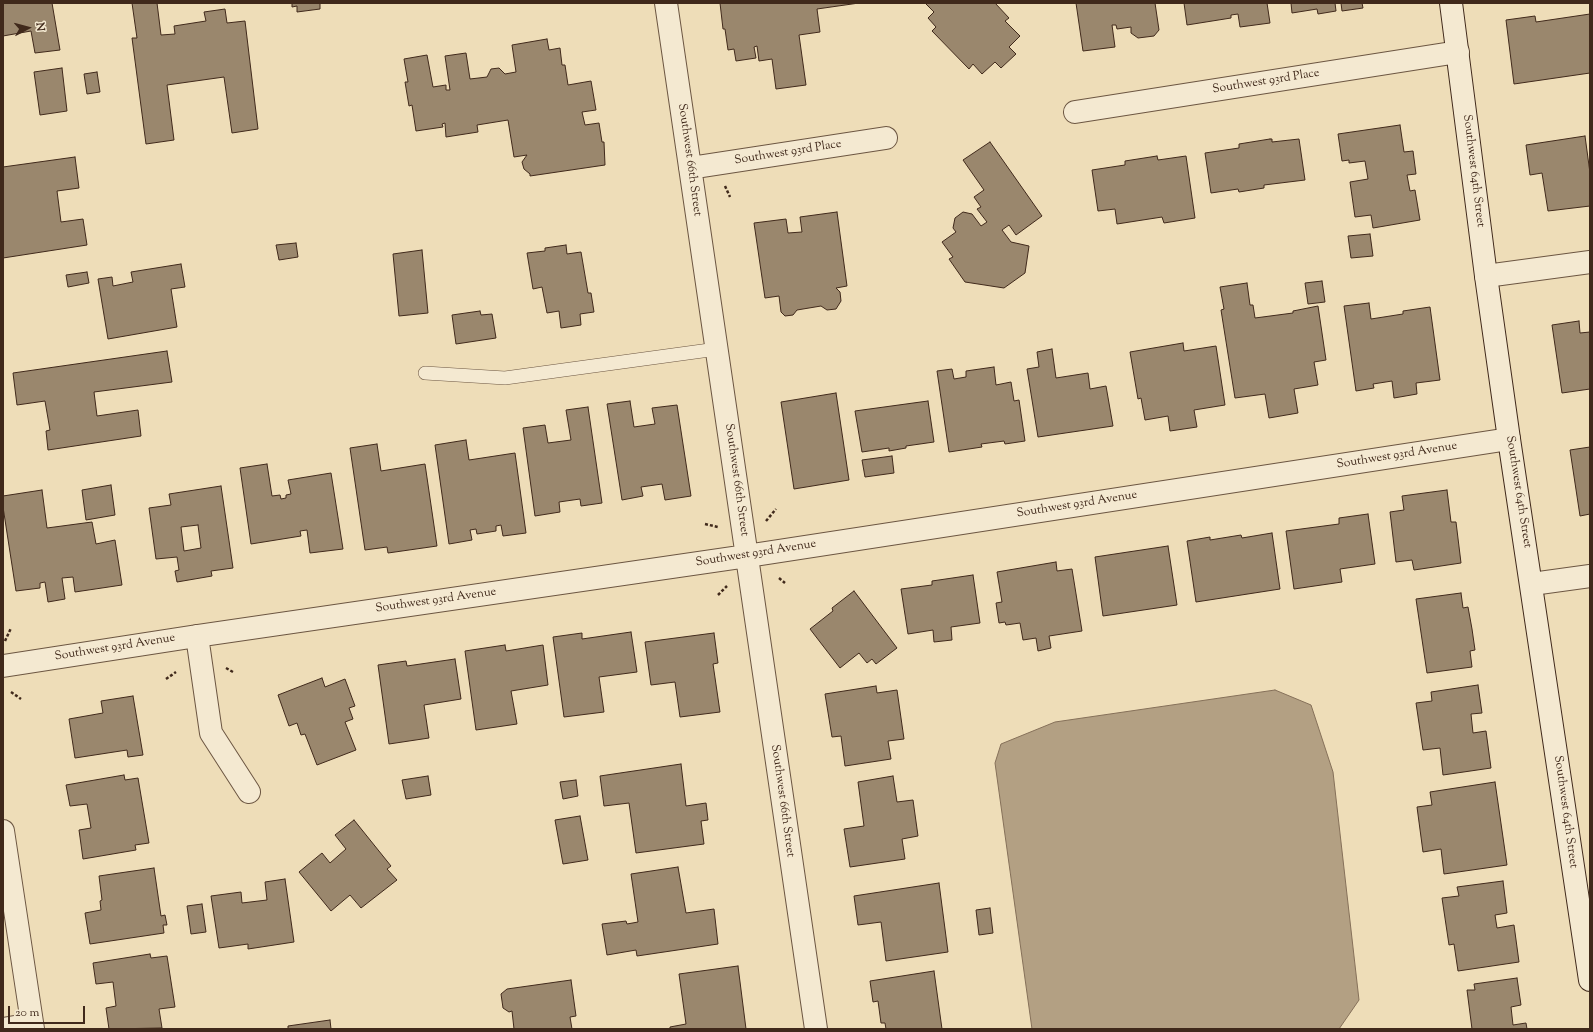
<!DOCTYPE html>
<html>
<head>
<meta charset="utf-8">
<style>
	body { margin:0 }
	#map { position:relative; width:1593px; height:1032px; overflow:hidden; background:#eeddb8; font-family:"Sorts Mill Goudy",serif }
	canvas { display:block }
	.frame { position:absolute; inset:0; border:4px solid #40291b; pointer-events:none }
	.north { position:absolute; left:8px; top:8px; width:40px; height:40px; -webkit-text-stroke:3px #f4e9d1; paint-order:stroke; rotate:84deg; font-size:11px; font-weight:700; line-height:16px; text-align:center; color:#40291b }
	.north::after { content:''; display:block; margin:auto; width:14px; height:18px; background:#40291b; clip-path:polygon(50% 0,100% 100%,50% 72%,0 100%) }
	.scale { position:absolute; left:8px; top:1006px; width:77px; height:18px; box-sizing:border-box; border:2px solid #40291b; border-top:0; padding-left:5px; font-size:12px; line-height:14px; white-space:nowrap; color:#40291b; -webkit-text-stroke:3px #f4e9d1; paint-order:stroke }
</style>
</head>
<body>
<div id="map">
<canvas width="1593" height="1032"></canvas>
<div class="frame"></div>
<div class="north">N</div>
<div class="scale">20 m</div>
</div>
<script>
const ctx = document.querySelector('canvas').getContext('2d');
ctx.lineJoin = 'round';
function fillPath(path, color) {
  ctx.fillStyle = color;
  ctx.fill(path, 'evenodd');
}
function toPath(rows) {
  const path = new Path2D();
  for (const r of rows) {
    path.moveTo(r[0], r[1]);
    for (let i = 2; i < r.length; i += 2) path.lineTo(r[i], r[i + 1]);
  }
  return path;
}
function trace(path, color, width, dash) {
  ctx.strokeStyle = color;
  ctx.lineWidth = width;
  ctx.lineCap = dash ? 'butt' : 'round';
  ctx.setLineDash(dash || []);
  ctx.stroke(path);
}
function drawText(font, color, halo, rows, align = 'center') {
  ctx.font = font + ' "Sorts Mill Goudy",serif';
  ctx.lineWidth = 4;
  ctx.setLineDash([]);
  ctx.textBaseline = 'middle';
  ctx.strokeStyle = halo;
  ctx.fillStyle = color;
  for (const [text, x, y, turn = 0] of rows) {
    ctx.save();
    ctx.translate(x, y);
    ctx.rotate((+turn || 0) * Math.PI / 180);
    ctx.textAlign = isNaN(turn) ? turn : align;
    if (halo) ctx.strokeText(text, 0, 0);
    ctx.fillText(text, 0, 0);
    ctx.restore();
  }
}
const water = toPath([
	[1275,690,1311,705,1333,772,1359,1000,1339,1029,1032,1029,995,763,1001,744,1055,722,1275,690]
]);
fillPath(water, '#b3a083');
trace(water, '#857059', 1);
const building = toPath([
	[3,3,52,3,60,50,35,53,31,31,3,36,3,3],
	[132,3,157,3,161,35,175,34,174,26,206,21,204,12,225,9,227,23,245,21,258,129,232,133,224,77,167,85,174,140,146,144,132,38,137,38,132,3],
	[292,3,320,3,320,9,297,12,297,6,292,7,292,3],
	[720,3,859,3,817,9,820,32,799,35,806,85,776,89,772,59,759,61,757,46,754,47,756,58,736,61,734,49,728,50,725,29,723,29,720,3],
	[925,3,995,3,1009,18,1005,21,1020,36,1009,47,1016,54,1001,68,995,62,982,74,973,64,969,69,932,31,936,27,928,18,934,12,925,3],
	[1076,3,1155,3,1159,30,1154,36,1138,38,1131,33,1131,27,1117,29,1116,25,1112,25,1115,47,1083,51,1076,3],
	[1184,3,1267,3,1270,23,1240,27,1238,14,1231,15,1231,18,1187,25,1184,3],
	[1291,3,1335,3,1336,11,1318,14,1317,9,1292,13,1291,3],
	[1341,3,1362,3,1363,8,1342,11,1341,3],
	[1590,14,1590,73,1514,84,1506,20,1535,16,1536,22,1590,14],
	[547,39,549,50,560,48,562,65,565,65,568,85,591,81,596,110,582,112,585,125,599,123,602,142,604,142,605,165,530,176,530,174,524,169,522,162,527,155,514,157,508,120,477,125,478,132,446,137,445,123,442,124,443,127,416,131,412,105,409,106,405,82,408,82,404,59,427,55,433,87,446,85,446,90,450,90,445,56,466,53,470,79,487,77,491,69,499,68,505,74,516,72,512,45,547,39],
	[62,68,67,111,40,115,34,72,62,68],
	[97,72,100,92,87,94,84,74,97,72],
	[1400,125,1404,152,1413,151,1416,174,1407,175,1410,191,1415,190,1420,220,1373,228,1371,215,1355,217,1350,182,1368,179,1365,161,1349,163,1349,160,1342,161,1338,134,1400,125],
	[1585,136,1590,173,1590,206,1548,211,1542,173,1530,175,1526,145,1585,136],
	[1270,139,1272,139,1272,142,1299,139,1305,180,1264,185,1264,188,1239,192,1238,189,1211,193,1205,153,1239,148,1239,144,1270,139],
	[990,142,1042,216,1016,235,1009,225,1002,230,1011,242,1029,246,1025,273,1004,288,965,282,949,259,953,257,942,242,956,232,953,228,955,218,963,212,972,214,981,226,987,222,977,209,981,207,974,197,984,190,963,160,990,142],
	[1157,156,1158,160,1186,156,1195,218,1164,223,1162,217,1117,224,1115,209,1098,211,1092,170,1125,165,1125,161,1157,156],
	[75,157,79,188,57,191,61,222,83,219,87,245,3,258,3,167,75,157],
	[837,212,847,286,836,288,840,292,841,301,836,309,827,310,821,306,797,310,793,315,785,316,781,312,779,296,765,298,754,223,786,219,788,233,802,232,800,217,837,212],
	[1370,234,1373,256,1351,258,1348,236,1370,234],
	[296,243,298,257,279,260,276,245,296,243],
	[566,245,567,254,581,252,588,293,591,293,594,312,580,314,581,325,561,328,559,311,547,313,542,287,533,289,527,253,545,251,545,248,566,245],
	[422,250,428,313,399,316,393,254,422,250],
	[181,264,185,287,171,289,177,327,108,339,98,279,112,277,113,286,133,282,131,272,181,264],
	[87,272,89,283,68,287,66,275,87,272],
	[1322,281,1325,302,1308,304,1305,283,1322,281],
	[1247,283,1250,305,1253,305,1255,318,1293,313,1293,311,1318,306,1326,360,1314,362,1318,385,1294,389,1298,413,1269,418,1265,394,1235,398,1221,310,1224,309,1220,287,1247,283],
	[1369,303,1371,319,1403,314,1403,311,1430,307,1440,380,1416,383,1417,394,1394,398,1392,381,1373,384,1374,388,1356,391,1344,306,1369,303],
	[480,311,481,315,492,314,496,338,456,344,452,315,480,311],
	[1579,321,1580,333,1590,332,1590,389,1562,393,1552,325,1579,321],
	[1183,343,1184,351,1216,346,1225,405,1194,410,1197,427,1170,431,1168,416,1145,420,1141,398,1138,399,1130,352,1183,343],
	[1052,349,1056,378,1088,373,1090,389,1106,386,1113,426,1038,437,1027,369,1039,367,1037,352,1052,349],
	[167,351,172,382,94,392,97,416,138,410,141,436,48,450,46,431,50,430,45,401,17,405,13,373,167,351],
	[994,367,996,385,1011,382,1014,401,1019,400,1025,441,1005,444,1004,441,981,444,982,447,949,452,937,371,952,369,954,379,966,377,966,371,994,367],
	[836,393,849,480,794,489,781,402,836,393],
	[630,401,634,427,655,424,652,408,677,405,691,496,665,500,662,484,641,487,643,496,622,500,607,404,630,401],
	[928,401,934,442,906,446,906,448,889,451,889,448,862,452,855,411,928,401],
	[588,407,602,503,581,506,580,499,559,502,560,512,535,516,523,428,545,425,548,443,571,440,566,410,588,407],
	[466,440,469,460,515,453,526,533,503,536,501,525,496,526,496,531,477,534,476,529,470,530,472,540,449,544,435,445,466,440],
	[377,444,381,471,425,464,437,546,388,553,387,547,365,550,350,448,377,444],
	[1590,447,1590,514,1580,516,1570,450,1590,447],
	[892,456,894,473,865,477,862,460,892,456],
	[267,464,272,496,280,495,281,499,286,498,286,495,291,494,288,480,331,473,343,549,310,553,307,530,300,531,301,536,251,544,240,468,267,464],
	[111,485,115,515,86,520,82,490,111,485],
	[221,486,233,568,211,571,212,576,177,582,175,571,179,570,177,557,156,559,149,508,171,505,169,494,221,486],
	[198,525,201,548,184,551,181,527,198,525],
	[42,490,47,528,92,522,96,544,115,540,122,585,75,592,73,577,62,578,65,599,48,602,45,582,40,583,40,588,16,591,3,507,3,496,42,490],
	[1447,490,1451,522,1456,522,1461,563,1414,570,1412,560,1396,562,1390,512,1404,510,1402,496,1447,490],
	[1368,514,1375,564,1340,569,1342,582,1294,589,1286,531,1339,524,1339,518,1368,514],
	[1272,533,1280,589,1196,602,1187,541,1210,537,1210,540,1241,535,1242,538,1272,533],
	[1168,546,1177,605,1103,616,1095,557,1168,546],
	[1056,562,1057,571,1072,569,1082,631,1049,636,1051,648,1038,651,1036,638,1023,640,1020,623,1006,625,1005,622,999,623,996,603,1002,602,997,572,1056,562],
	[973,575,980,623,951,627,952,640,934,642,933,630,908,634,901,589,932,585,932,581,973,575],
	[854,591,897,648,876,664,872,659,867,663,859,653,840,668,810,629,833,611,832,608,854,591],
	[1461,593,1463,608,1468,607,1472,629,1475,650,1470,651,1472,667,1427,673,1416,599,1461,593],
	[631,632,637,672,599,677,604,712,564,717,553,637,582,633,582,639,631,632],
	[714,633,718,663,713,664,720,712,680,717,675,682,651,685,645,642,714,633],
	[505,645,506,651,543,645,548,685,511,691,517,724,476,730,465,651,505,645],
	[455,659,461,699,424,705,429,738,389,744,378,665,406,661,407,666,455,659],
	[322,678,325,687,345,679,355,706,349,708,353,719,345,722,356,750,317,765,305,734,301,735,297,723,289,726,278,695,322,678],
	[1478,685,1482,713,1471,714,1473,733,1486,731,1491,768,1443,775,1440,748,1423,750,1416,703,1432,701,1431,692,1478,685],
	[876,686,877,693,897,690,904,739,888,741,891,759,845,766,841,736,832,737,825,694,876,686],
	[133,696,143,755,128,757,127,750,75,758,69,719,103,713,101,701,133,696],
	[681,764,686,806,706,803,708,820,701,821,704,844,636,853,629,803,604,806,600,776,681,764],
	[124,775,125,780,138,778,149,843,135,845,136,850,83,859,79,830,91,828,87,804,70,806,66,785,124,775],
	[428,776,431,795,406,799,402,780,428,776],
	[893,776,897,802,913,800,918,836,902,839,905,859,850,867,844,829,864,826,858,782,893,776],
	[576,780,578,796,563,799,560,782,576,780],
	[1495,782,1507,865,1444,874,1441,849,1423,852,1417,807,1432,805,1430,792,1495,782],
	[580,816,588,860,563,864,555,820,580,816],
	[354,820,391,866,387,869,397,880,361,908,350,895,331,911,299,872,322,853,330,863,346,849,335,835,354,820],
	[678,867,686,913,714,909,718,944,637,956,636,950,607,955,602,924,626,921,627,924,638,922,631,874,678,867],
	[154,868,161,916,165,915,167,925,163,925,164,933,90,944,85,913,101,910,100,901,102,900,99,876,154,868],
	[285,879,294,942,248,949,248,944,219,948,211,896,241,892,242,903,267,900,265,882,285,879],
	[1503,881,1507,913,1495,915,1497,928,1514,925,1519,962,1458,971,1454,944,1449,945,1442,898,1459,896,1457,887,1503,881],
	[939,883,948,952,886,961,881,922,858,925,854,896,939,883],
	[202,904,206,932,191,934,187,906,202,904],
	[990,908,993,933,979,935,976,910,990,908],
	[150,954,151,958,167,956,175,1007,159,1009,162,1028,109,1029,106,1008,116,1006,113,982,96,984,93,963,150,954],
	[738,966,746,1029,670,1029,670,1027,686,1024,679,974,738,966],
	[934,971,942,1029,886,1029,885,1023,881,1023,878,1001,873,1002,870,981,934,971],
	[1517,978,1521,1005,1511,1007,1513,1025,1526,1023,1527,1029,1472,1029,1467,990,1475,990,1474,984,1517,978],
	[571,980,576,1016,570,1017,572,1029,514,1029,512,1011,509,1012,503,1008,501,994,507,989,571,980],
	[330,1020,331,1029,288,1029,288,1026,330,1020]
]);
fillPath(building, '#9a876d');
trace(building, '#40291b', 1);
const lane = toPath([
	[425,373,505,378,717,349]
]);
const street = toPath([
	[666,3,816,1029],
	[1075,112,1458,52],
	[690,168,886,138],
	[1486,276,1590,262],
	[1532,584,1590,576],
	[197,636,211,733,249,792],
	[3,666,197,636,747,556,1509,439],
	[3,831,33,1029],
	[3,1029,32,1024]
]);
const secondary = toPath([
	[1451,3,1486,276,1509,439,1590,980]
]);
trace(lane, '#6c5642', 14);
trace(street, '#6c5642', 24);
trace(secondary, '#40291b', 24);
trace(toPath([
	[725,186,730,197],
	[766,521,776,509],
	[705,524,718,527],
	[779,578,785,583],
	[718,595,727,586],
	[5,641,11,628],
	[226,668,233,672],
	[166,679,176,672],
	[11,692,21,699]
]), '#40291b', 2.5, [3, 2]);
trace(lane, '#f4e9d1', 13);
trace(street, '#f4e9d1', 22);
trace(secondary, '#f4e9d1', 22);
drawText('12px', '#40291b', '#f4e9d1', [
	["Southwest 93rd Place",1266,82,-9],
	["Southwest 93rd Place",788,153,-9],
	["Southwest 66th Street",689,160,82],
	["Southwest 64th Street",1473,171,83],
	["Southwest 93rd Avenue",1397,456,-9],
	["Southwest 66th Street",736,480,82],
	["Southwest 64th Street",1518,492,81],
	["Southwest 93rd Avenue",1077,505,-9],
	["Southwest 93rd Avenue",756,554,-9],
	["Southwest 93rd Avenue",436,601,-8],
	["Southwest 93rd Avenue",115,648,-9],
	["Southwest 66th Street",782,801,82],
	["Southwest 64th Street",1565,812,82]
]);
</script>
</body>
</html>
